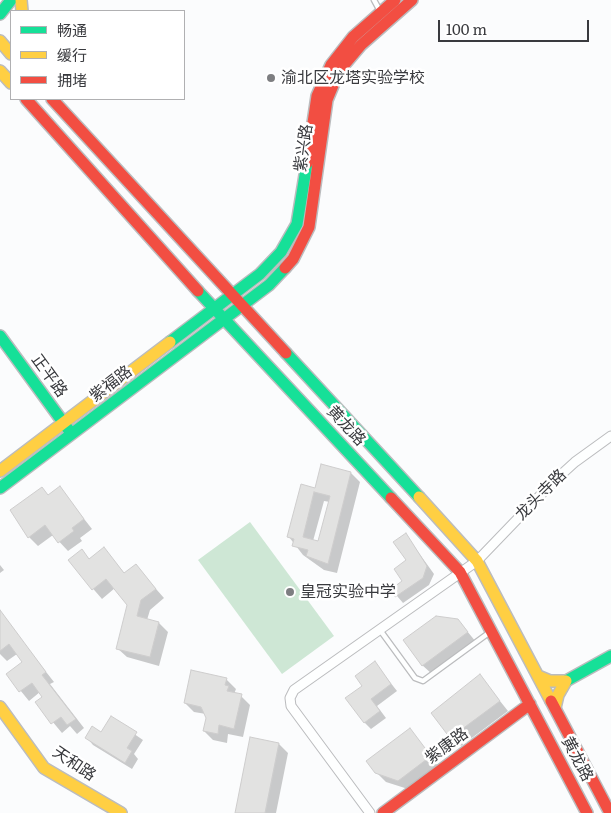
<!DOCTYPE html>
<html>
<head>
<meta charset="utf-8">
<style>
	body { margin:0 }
	#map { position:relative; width:611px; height:813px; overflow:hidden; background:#fbfcfd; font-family:Literata,"Noto Sans SC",serif }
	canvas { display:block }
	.legend { position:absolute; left:10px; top:10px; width:175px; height:90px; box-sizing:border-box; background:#fff; border:1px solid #b0b0b2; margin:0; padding:6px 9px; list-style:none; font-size:15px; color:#393a3e }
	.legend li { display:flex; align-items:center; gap:10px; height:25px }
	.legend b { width:25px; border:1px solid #b0b0b2 }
	.scale { position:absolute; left:438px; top:20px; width:151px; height:22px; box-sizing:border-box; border:2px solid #393a3e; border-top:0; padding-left:6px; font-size:15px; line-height:18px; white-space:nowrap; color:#393a3e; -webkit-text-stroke:4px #fff; paint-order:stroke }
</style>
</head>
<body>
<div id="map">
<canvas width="611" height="813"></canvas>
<ul class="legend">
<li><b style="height:6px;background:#16e098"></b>畅通</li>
<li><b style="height:6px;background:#ffcf43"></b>缓行</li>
<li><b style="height:6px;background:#f24e42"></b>拥堵</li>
</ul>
<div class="scale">100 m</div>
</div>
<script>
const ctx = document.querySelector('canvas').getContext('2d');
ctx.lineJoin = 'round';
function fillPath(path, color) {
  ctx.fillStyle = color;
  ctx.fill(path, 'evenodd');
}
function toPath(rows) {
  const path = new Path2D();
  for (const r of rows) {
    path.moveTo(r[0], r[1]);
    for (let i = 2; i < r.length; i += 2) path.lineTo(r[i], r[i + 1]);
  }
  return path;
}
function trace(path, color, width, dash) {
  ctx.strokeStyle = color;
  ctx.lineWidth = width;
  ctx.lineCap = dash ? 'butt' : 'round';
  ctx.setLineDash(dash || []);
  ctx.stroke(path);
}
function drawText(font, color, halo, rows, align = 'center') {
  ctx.font = font + ' Literata,"Noto Sans SC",serif';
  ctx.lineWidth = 5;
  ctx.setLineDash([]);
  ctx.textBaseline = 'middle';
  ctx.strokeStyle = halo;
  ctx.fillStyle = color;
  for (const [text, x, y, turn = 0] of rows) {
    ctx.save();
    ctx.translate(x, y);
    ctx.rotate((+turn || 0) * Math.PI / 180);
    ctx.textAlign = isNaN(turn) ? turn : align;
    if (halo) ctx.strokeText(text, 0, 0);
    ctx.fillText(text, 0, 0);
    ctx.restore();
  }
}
fillPath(toPath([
	[250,522,334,636,282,674,198,560]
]), '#cee7d5');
fillPath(toPath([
	[322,466,351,473,360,482,337,573,324,570,303,555,289,537,302,486,316,489],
	[324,501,330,502,319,542,313,541],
	[60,488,92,529,80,538,82,541,68,551,53,535,38,546,29,537,42,489,49,496],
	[406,535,434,574,429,585,403,603,392,590,404,581,408,561],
	[104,549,125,574,135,565,164,598,150,610,147,620,159,623,168,632,159,666,127,657,117,648,129,605,115,588,102,599,69,561,82,551,90,560],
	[0,565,4,570,0,573],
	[3,617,54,682,50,684,84,728,77,734,70,726,62,733,37,703,44,697,40,692,29,701,7,674,24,662,17,654,7,661,0,654,0,619],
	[458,620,476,642,432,674,422,665],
	[375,663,397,691,377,706,386,718,371,729,364,722],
	[480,676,508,711,461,746,433,713],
	[226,679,236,689,234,694,241,696,250,705,243,737,228,734,227,743,213,740,204,731,207,718,206,714,194,712,185,703],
	[111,718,143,740,134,754,138,759,132,769,93,745,87,738,102,733],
	[410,730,439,766,408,789,386,782,376,772],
	[279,744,288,753,276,813,236,813]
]), '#0003');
const building = toPath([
	[321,464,351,472,328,564,306,556,308,550,292,546,294,539,287,537,301,484,315,488,321,464],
	[314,492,330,496,318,541,303,537,314,492],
	[60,486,84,519,72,528,74,531,58,543,45,525,28,538,10,510,42,487,48,495,60,486],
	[406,533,427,566,423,578,395,597,390,590,402,581,394,569,406,560,393,542,406,533],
	[104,547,124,573,136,564,156,589,141,600,137,616,159,622,150,657,116,649,127,605,106,579,92,590,68,560,82,549,89,559,104,547],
	[0,610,46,672,42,675,76,719,67,725,61,717,51,724,35,702,42,697,32,683,19,692,6,674,22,662,9,644,0,651,0,610],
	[436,616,458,619,468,632,422,666,403,640,436,616],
	[375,661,391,684,371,699,380,711,364,723,345,698,362,686,355,676,375,661],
	[191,670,227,678,225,685,229,686,227,691,242,694,234,729,219,725,218,734,203,731,206,718,201,707,184,703,191,670],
	[480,674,500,701,450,738,431,713,480,674],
	[111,716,137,732,127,748,132,751,125,763,85,738,92,726,101,732,111,716],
	[410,728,431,756,398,781,375,773,366,761,410,728],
	[250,737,279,743,265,813,235,813,250,737]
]);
fillPath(building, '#e2e2e1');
trace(building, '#cecdcd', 1);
const lane = toPath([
	[374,0,380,11],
	[380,630,415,678,423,681,490,632]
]);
const street = toPath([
	[370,813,291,706,290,698,294,690,477,561,553,482,575,462,611,436]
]);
const fast = toPath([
	[0,14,11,0],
	[198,291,391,498],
	[0,336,68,429],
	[170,342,260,274,281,252,297,224,307,163],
	[286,353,419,497],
	[0,488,269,285,285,268],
	[566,681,611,656]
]);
const slow = toPath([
	[21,0,22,11],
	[0,41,11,54],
	[0,71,11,83],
	[0,471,170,342],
	[419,497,477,561,551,701],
	[538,676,550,681,566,681],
	[0,707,44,768,121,813],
	[555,708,558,695,566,681]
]);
const jam = toPath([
	[26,99,198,291],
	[52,99,286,353],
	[307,163,317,96,331,65,353,37,395,0],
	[285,268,293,259,309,227,327,100,339,71,361,45,412,0],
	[391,498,460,572,587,813],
	[551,701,610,813],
	[383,813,530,704]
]);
trace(lane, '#bbbcbe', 7);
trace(street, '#bbbcbe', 11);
trace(fast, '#bbbcbe', 14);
trace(slow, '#bbbcbe', 14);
trace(jam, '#bbbcbe', 14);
trace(lane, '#feffff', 4.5);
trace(street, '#feffff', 9);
trace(fast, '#16e098', 11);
trace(slow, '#ffcf43', 11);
trace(jam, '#f24e42', 11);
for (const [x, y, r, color] of [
	[271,78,5,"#7d7e81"],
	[290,592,5,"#7d7e81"]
]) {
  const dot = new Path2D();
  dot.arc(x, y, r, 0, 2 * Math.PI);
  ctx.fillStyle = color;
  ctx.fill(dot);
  trace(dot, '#fff', 2);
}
drawText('16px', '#393a3e', '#fff', [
	["渝北区龙塔实验学校",281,78],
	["皇冠实验中学",300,592]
], 'left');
drawText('16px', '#393a3e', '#fff', [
	["紫兴路",304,148,-82],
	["正平路",49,376,54],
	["紫福路",111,384,-37],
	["黄龙路",346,426,47],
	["龙头寺路",541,495,-45],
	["紫康路",447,746,-36],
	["黄龙路",577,759,62],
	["天和路",74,764,34]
]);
</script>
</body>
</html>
